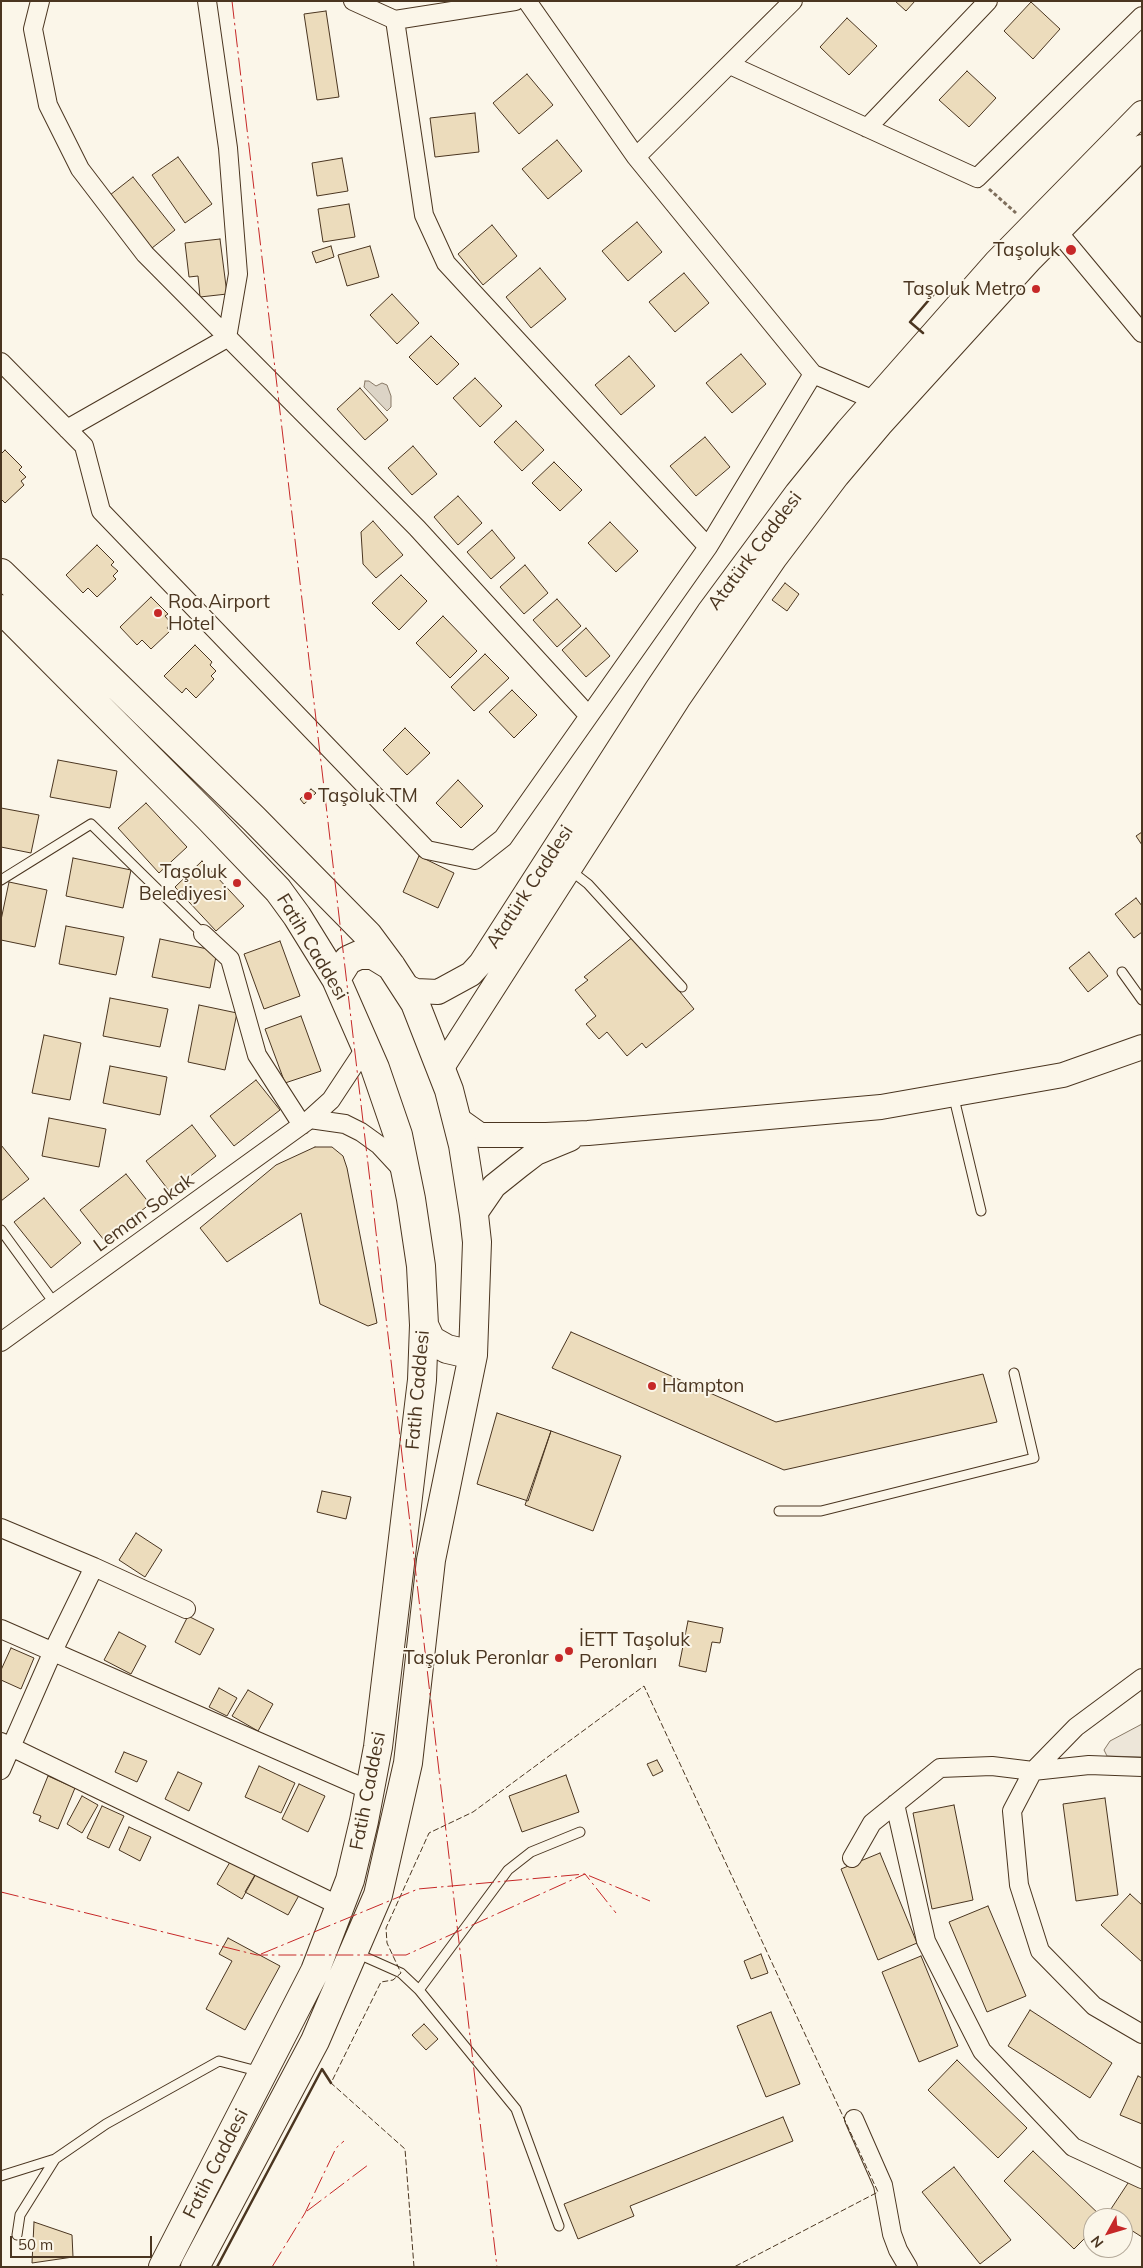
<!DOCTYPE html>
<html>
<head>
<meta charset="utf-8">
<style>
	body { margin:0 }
	#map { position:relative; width:1143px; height:2268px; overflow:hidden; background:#fbf6e9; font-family:Mulish,sans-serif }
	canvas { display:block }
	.frame { position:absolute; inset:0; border:2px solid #4a3520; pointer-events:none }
	.north { position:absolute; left:1083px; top:2208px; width:50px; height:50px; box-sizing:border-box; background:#fbf6e9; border:1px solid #b4a999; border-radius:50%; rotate:231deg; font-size:14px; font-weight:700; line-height:20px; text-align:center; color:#4a3520 }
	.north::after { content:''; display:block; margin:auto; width:18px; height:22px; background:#c62828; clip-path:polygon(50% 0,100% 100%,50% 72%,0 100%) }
	.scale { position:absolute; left:10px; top:2236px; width:142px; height:22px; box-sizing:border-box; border:2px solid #4a3520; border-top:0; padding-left:6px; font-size:15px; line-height:18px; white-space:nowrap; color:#4a3520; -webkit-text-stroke:4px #fbf6e9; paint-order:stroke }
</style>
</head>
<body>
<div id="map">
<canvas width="1143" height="2268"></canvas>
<div class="frame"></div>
<div class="north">N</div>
<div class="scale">50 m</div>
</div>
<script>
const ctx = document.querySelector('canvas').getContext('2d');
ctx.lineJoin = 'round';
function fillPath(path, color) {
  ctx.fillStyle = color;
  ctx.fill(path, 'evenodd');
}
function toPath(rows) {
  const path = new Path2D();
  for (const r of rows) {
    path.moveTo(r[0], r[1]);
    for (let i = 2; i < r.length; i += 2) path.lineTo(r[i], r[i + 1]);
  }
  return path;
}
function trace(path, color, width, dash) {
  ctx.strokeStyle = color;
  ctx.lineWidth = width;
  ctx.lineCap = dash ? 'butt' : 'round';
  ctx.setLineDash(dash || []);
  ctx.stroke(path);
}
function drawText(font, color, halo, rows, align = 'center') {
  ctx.font = font + ' Mulish,sans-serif';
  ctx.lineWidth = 4;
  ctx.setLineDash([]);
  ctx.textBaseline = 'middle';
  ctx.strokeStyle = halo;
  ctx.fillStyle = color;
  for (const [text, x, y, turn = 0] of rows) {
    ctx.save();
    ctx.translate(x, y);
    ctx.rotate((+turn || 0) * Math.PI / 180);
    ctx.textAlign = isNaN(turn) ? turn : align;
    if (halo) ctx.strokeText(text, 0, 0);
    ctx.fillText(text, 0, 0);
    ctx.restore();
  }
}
const green = toPath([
	[1142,1724,1142,1757,1107,1756,1104,1750,1110,1741,1142,1724]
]);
fillPath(green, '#ede6d9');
trace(green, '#887966', 1);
const water = toPath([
	[365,381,369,381,376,386,382,383,387,385,391,396,391,407,387,411,364,387,365,381]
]);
fillPath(water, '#dcd4c6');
trace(water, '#887966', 1);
const building = toPath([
	[895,1,915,1,906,11,895,1],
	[1031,2,1060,29,1033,59,1004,31,1031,2],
	[326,11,339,97,317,100,304,14,326,11],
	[847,18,877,46,849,75,820,47,847,18],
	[967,71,996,98,969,127,939,100,967,71],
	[527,74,553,105,519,134,493,103,527,74],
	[475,113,479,152,435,157,430,118,475,113],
	[557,140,582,171,548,199,522,169,557,140],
	[178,157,212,204,185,223,152,175,178,157],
	[342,158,348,191,317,196,312,163,342,158],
	[133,177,175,230,152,248,110,195,133,177],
	[349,204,355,237,323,242,318,209,349,204],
	[637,222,662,252,628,281,602,251,637,222],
	[492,225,517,256,483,285,458,254,492,225],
	[220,239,227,294,200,297,198,276,189,277,185,243,220,239],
	[331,246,334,257,316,263,312,252,331,246],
	[370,246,379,277,347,286,338,255,370,246],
	[540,268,566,299,531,328,506,297,540,268],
	[684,273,709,303,675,332,649,302,684,273],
	[392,294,419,323,397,344,370,315,392,294],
	[431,336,459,364,437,385,409,357,431,336],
	[741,354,766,384,732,413,706,383,741,354],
	[629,356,655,386,621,415,595,385,629,356],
	[475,378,502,406,480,427,453,398,475,378],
	[360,388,388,420,365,440,337,409,360,388],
	[516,421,544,450,522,471,494,442,516,421],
	[705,437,730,467,696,496,670,466,705,437],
	[413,446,437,474,412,495,388,468,413,446],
	[5,450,22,467,19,470,26,477,21,481,24,485,5,503,1,499,1,454,5,450],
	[554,462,582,490,560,511,532,483,554,462],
	[458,496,482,523,458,545,434,517,458,496],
	[373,521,403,555,376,578,363,564,361,532,373,521],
	[610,522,638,551,616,572,588,543,610,522],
	[492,530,515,558,491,579,467,552,492,530],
	[97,545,114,562,111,565,118,571,113,576,116,579,97,597,88,588,83,593,66,575,97,545],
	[525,565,548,593,524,614,500,587,525,565],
	[401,575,427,601,399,630,372,603,401,575],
	[785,583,799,594,787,611,772,600,785,583],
	[151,597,168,614,165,616,171,623,167,628,170,631,151,649,142,640,137,645,120,627,151,597],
	[557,599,581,626,557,647,533,620,557,599],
	[443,616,477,651,450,678,416,643,443,616],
	[586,628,610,656,586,677,562,650,586,628],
	[195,645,212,662,210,665,216,671,211,676,214,679,196,698,186,688,182,693,164,676,195,645],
	[485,654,509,678,474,711,451,687,485,654],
	[512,690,537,715,514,738,489,712,512,690],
	[405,728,430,753,407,775,383,750,405,728],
	[58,760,117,771,110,808,50,797,58,760],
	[458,780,483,806,461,828,436,803,458,780],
	[311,789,316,793,304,804,300,799,311,789],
	[146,803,187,847,159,873,118,828,146,803],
	[1,808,39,815,31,853,1,847,1,808],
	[1142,832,1142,845,1136,836,1142,832],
	[419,856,454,873,438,908,403,892,419,856],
	[73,858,131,870,123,908,66,896,73,858],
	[202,861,244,906,216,931,175,887,202,861],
	[9,882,47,890,35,947,1,940,1,920,9,882],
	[1136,898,1142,906,1142,932,1134,938,1115,914,1136,898],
	[66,926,124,937,116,975,59,964,66,926],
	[634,936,694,1009,646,1048,642,1043,627,1056,607,1032,599,1039,586,1024,596,1016,575,990,588,980,584,977,634,936],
	[160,939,217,951,210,988,152,977,160,939],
	[280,941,300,996,264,1009,244,954,280,941],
	[1089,952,1108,976,1088,992,1069,968,1089,952],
	[110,998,168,1009,160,1047,103,1036,110,998],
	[199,1005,237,1013,225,1070,188,1062,199,1005],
	[301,1016,321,1071,285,1083,265,1029,301,1016],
	[44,1035,81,1043,70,1100,32,1093,44,1035],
	[110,1066,167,1077,160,1115,103,1103,110,1066],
	[256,1080,280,1110,234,1146,210,1116,256,1080],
	[49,1118,106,1129,99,1167,42,1156,49,1118],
	[192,1125,216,1156,170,1192,146,1161,192,1125],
	[1,1145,29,1179,1,1201,1,1145],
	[315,1147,332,1147,343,1156,347,1168,377,1323,368,1326,320,1304,301,1213,227,1262,200,1228,276,1165,315,1147],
	[126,1174,150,1204,104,1240,80,1210,126,1174],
	[44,1198,81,1243,51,1268,14,1222,44,1198],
	[571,1332,776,1422,983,1374,997,1422,784,1470,552,1368,571,1332],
	[497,1413,551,1431,528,1501,477,1484,497,1413],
	[551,1431,621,1456,593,1531,525,1505,551,1431],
	[322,1491,351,1497,346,1519,317,1512,322,1491],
	[136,1533,162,1550,145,1577,119,1560,136,1533],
	[188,1616,214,1629,200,1655,175,1642,188,1616],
	[688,1621,723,1628,720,1643,712,1642,706,1672,679,1666,688,1621],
	[119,1632,146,1646,131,1674,104,1660,119,1632],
	[11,1648,34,1658,21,1689,1,1680,1,1670,11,1648],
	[219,1688,237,1698,227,1716,209,1707,219,1688],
	[248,1690,273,1704,258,1731,232,1716,248,1690],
	[124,1752,147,1761,137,1782,115,1772,124,1752],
	[657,1760,663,1771,653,1776,647,1764,657,1760],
	[259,1766,295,1783,281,1813,245,1797,259,1766],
	[178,1772,202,1783,189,1811,165,1799,178,1772],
	[566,1775,579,1812,522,1832,509,1796,566,1775],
	[48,1776,75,1788,58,1829,39,1821,41,1816,33,1813,48,1776],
	[299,1784,325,1796,308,1832,282,1819,299,1784],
	[82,1796,98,1805,82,1833,67,1824,82,1796],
	[1105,1798,1118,1895,1076,1901,1063,1804,1105,1798],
	[954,1805,973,1900,932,1909,913,1813,954,1805],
	[102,1806,124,1816,109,1848,87,1838,102,1806],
	[129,1827,151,1837,140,1861,119,1850,129,1827],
	[880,1853,917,1943,878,1960,841,1869,880,1853],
	[233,1857,257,1872,242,1899,217,1884,233,1857],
	[259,1868,302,1890,288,1915,245,1892,259,1868],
	[1130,1894,1142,1905,1142,1962,1101,1925,1130,1894],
	[988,1906,1026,1996,987,2012,949,1922,988,1906],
	[228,1938,280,1966,245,2030,206,2009,232,1961,219,1954,228,1938],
	[761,1954,768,1973,751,1979,744,1961,761,1954],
	[921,1956,958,2046,919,2062,882,1972,921,1956],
	[1030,2010,1112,2063,1090,2098,1008,2046,1030,2010],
	[771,2012,800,2084,766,2097,737,2026,771,2012],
	[424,2024,438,2039,426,2050,412,2035,424,2024],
	[957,2060,1027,2128,998,2158,928,2090,957,2060],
	[1138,2076,1142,2078,1142,2124,1120,2115,1138,2076],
	[783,2117,793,2141,630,2206,634,2216,578,2239,564,2204,783,2117],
	[1033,2151,1103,2218,1093,2218,1093,2230,1074,2249,1004,2181,1033,2151],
	[954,2167,1011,2240,980,2264,922,2192,954,2167],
	[1130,2180,1142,2187,1142,2237,1123,2225,1123,2218,1112,2218,1107,2215,1130,2180],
	[34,2222,72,2235,73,2257,32,2263,34,2222]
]);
fillPath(building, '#ecdcbc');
trace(building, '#4a3520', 1);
const lane = toPath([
	[570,870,588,884,682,987],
	[1,880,91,824,203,934],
	[1122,972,1142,1000],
	[953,1094,981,1211],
	[1,1230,55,1304],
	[779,1511,821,1511,1034,1458,1014,1373],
	[356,1953,401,1973,419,1990,516,2109,559,2226],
	[419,1990,508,1870,531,1852,580,1832],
	[1,2176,55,2159,106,2124,219,2061,261,2072],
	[17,2235,20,2215,55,2159]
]);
const street = toPath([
	[40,1,33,29,48,105,80,169,145,254,417,528,589,716],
	[353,1,395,20,515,1],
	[527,1,636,157,813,374,874,400,882,408],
	[395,20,424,215,446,263,708,547],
	[730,65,977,178,1142,16],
	[867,128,988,1],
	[636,157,793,1],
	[1058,232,1142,333],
	[1,362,84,446,101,511,427,850,475,860,503,838,708,547,813,374],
	[67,429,227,338,238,274,228,148,207,1],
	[203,934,230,959,257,1055,302,1125],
	[310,1119,345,1124,361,1132,379,1145,404,1172],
	[1,1342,310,1119,331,1100,366,1047],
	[1,1528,94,1567,186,1609],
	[1,1629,371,1791],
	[1142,1678,1076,1727,1033,1771,1012,1811,1019,1885,1040,1951,1094,2006,1142,2034],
	[1,1742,340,1906],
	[1,1770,53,1651,94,1567],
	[895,1804,926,1941,982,2051,1073,2147,1142,2179],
	[852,1858,872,1823,940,1768,992,1766,1033,1771,1089,1765,1142,1767],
	[854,2119,883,2185,892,2234,898,2250,908,2267]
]);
const secondary = toPath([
	[403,985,416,991,438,992,471,974,481,963,657,689,709,612,797,493,848,430,996,262,1142,113],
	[441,1069,678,699,775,558,837,476,880,425,1031,259,1142,147],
	[456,1118,480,1135,546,1135,588,1133,881,1107,1063,1075,1142,1047],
	[474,1215,494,1186,519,1166,536,1153,570,1139]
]);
const primary = toPath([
	[1,573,254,819,368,935,391,966,415,1003,449,1090,463,1145,474,1215,477,1242,473,1355,431,1560,408,1763,378,1895,315,2041,195,2267],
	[1,609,209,818,278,890,297,916,336,979,375,1068,398,1135,411,1199,421,1266,424,1325,422,1380,378,1747,364,1821,350,1880,315,1971,163,2267],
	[336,979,348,960,359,955,373,955,391,966],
	[424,1325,431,1340,447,1349,473,1355]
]);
trace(lane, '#4a3520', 11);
trace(street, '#4a3520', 20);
trace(secondary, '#4a3520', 26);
trace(primary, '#4a3520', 30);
trace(toPath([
	[989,189,1016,213]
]), '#7f6f5c', 3, [4, 2.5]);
trace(lane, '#fbf6e9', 9);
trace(street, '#fbf6e9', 18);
trace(secondary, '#fbf6e9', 24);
trace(primary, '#fbf6e9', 28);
trace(toPath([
	[414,2267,405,2149,331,2083,381,1982,393,1980,401,1973,387,1943,386,1928,429,1833,473,1812,644,1686,878,2192,734,2267]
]), '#4a3520', 1, [6, 2.5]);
trace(toPath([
	[923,333,910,322,934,294],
	[217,2267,322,2069,331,2083]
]), '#4a3520', 2.5);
trace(toPath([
	[232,1,497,2267],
	[1,1892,257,1955,406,1955,585,1874,616,1913],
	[261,1954,418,1889,585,1874,650,1901],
	[307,2211,368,2165],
	[272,2267,305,2213,336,2148,344,2141]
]), '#c62828', 1, [18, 4, 2.5, 4]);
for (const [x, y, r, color] of [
	[1071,250,6,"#c62828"],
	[1036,289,5,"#c62828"],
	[158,613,5,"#c62828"],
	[308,796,5,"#c62828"],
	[237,883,5,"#c62828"],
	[652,1386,5,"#c62828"],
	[569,1651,5,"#c62828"],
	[559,1658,5,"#c62828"]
]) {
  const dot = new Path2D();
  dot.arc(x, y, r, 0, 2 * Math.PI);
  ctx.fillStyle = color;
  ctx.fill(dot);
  trace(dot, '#fbf6e9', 2);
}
drawText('19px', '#4a3520', '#fbf6e9', [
	["Taşoluk",1060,250],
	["Taşoluk Metro",1026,289],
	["Roa Airport",168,602,"left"],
	["Hotel",168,624,"left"],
	["Taşoluk TM",318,796,"left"],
	["Taşoluk",227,872],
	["Belediyesi",227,894],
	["Hampton",662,1386,"left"],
	["İETT Taşoluk",579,1640,"left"],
	["Peronları",579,1662,"left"],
	["Taşoluk Peronlar",549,1658]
], 'right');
drawText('19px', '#4a3520', '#fbf6e9', [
	["Atatürk Caddesi",755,551,-53],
	["Atatürk Caddesi",530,887,-57],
	["Fatih Caddesi",312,947,59],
	["Leman Sokak",144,1213,-36],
	["Fatih Caddesi",418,1390,-85],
	["Fatih Caddesi",368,1791,-79],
	["Fatih Caddesi",216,2164,-63]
]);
</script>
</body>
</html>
